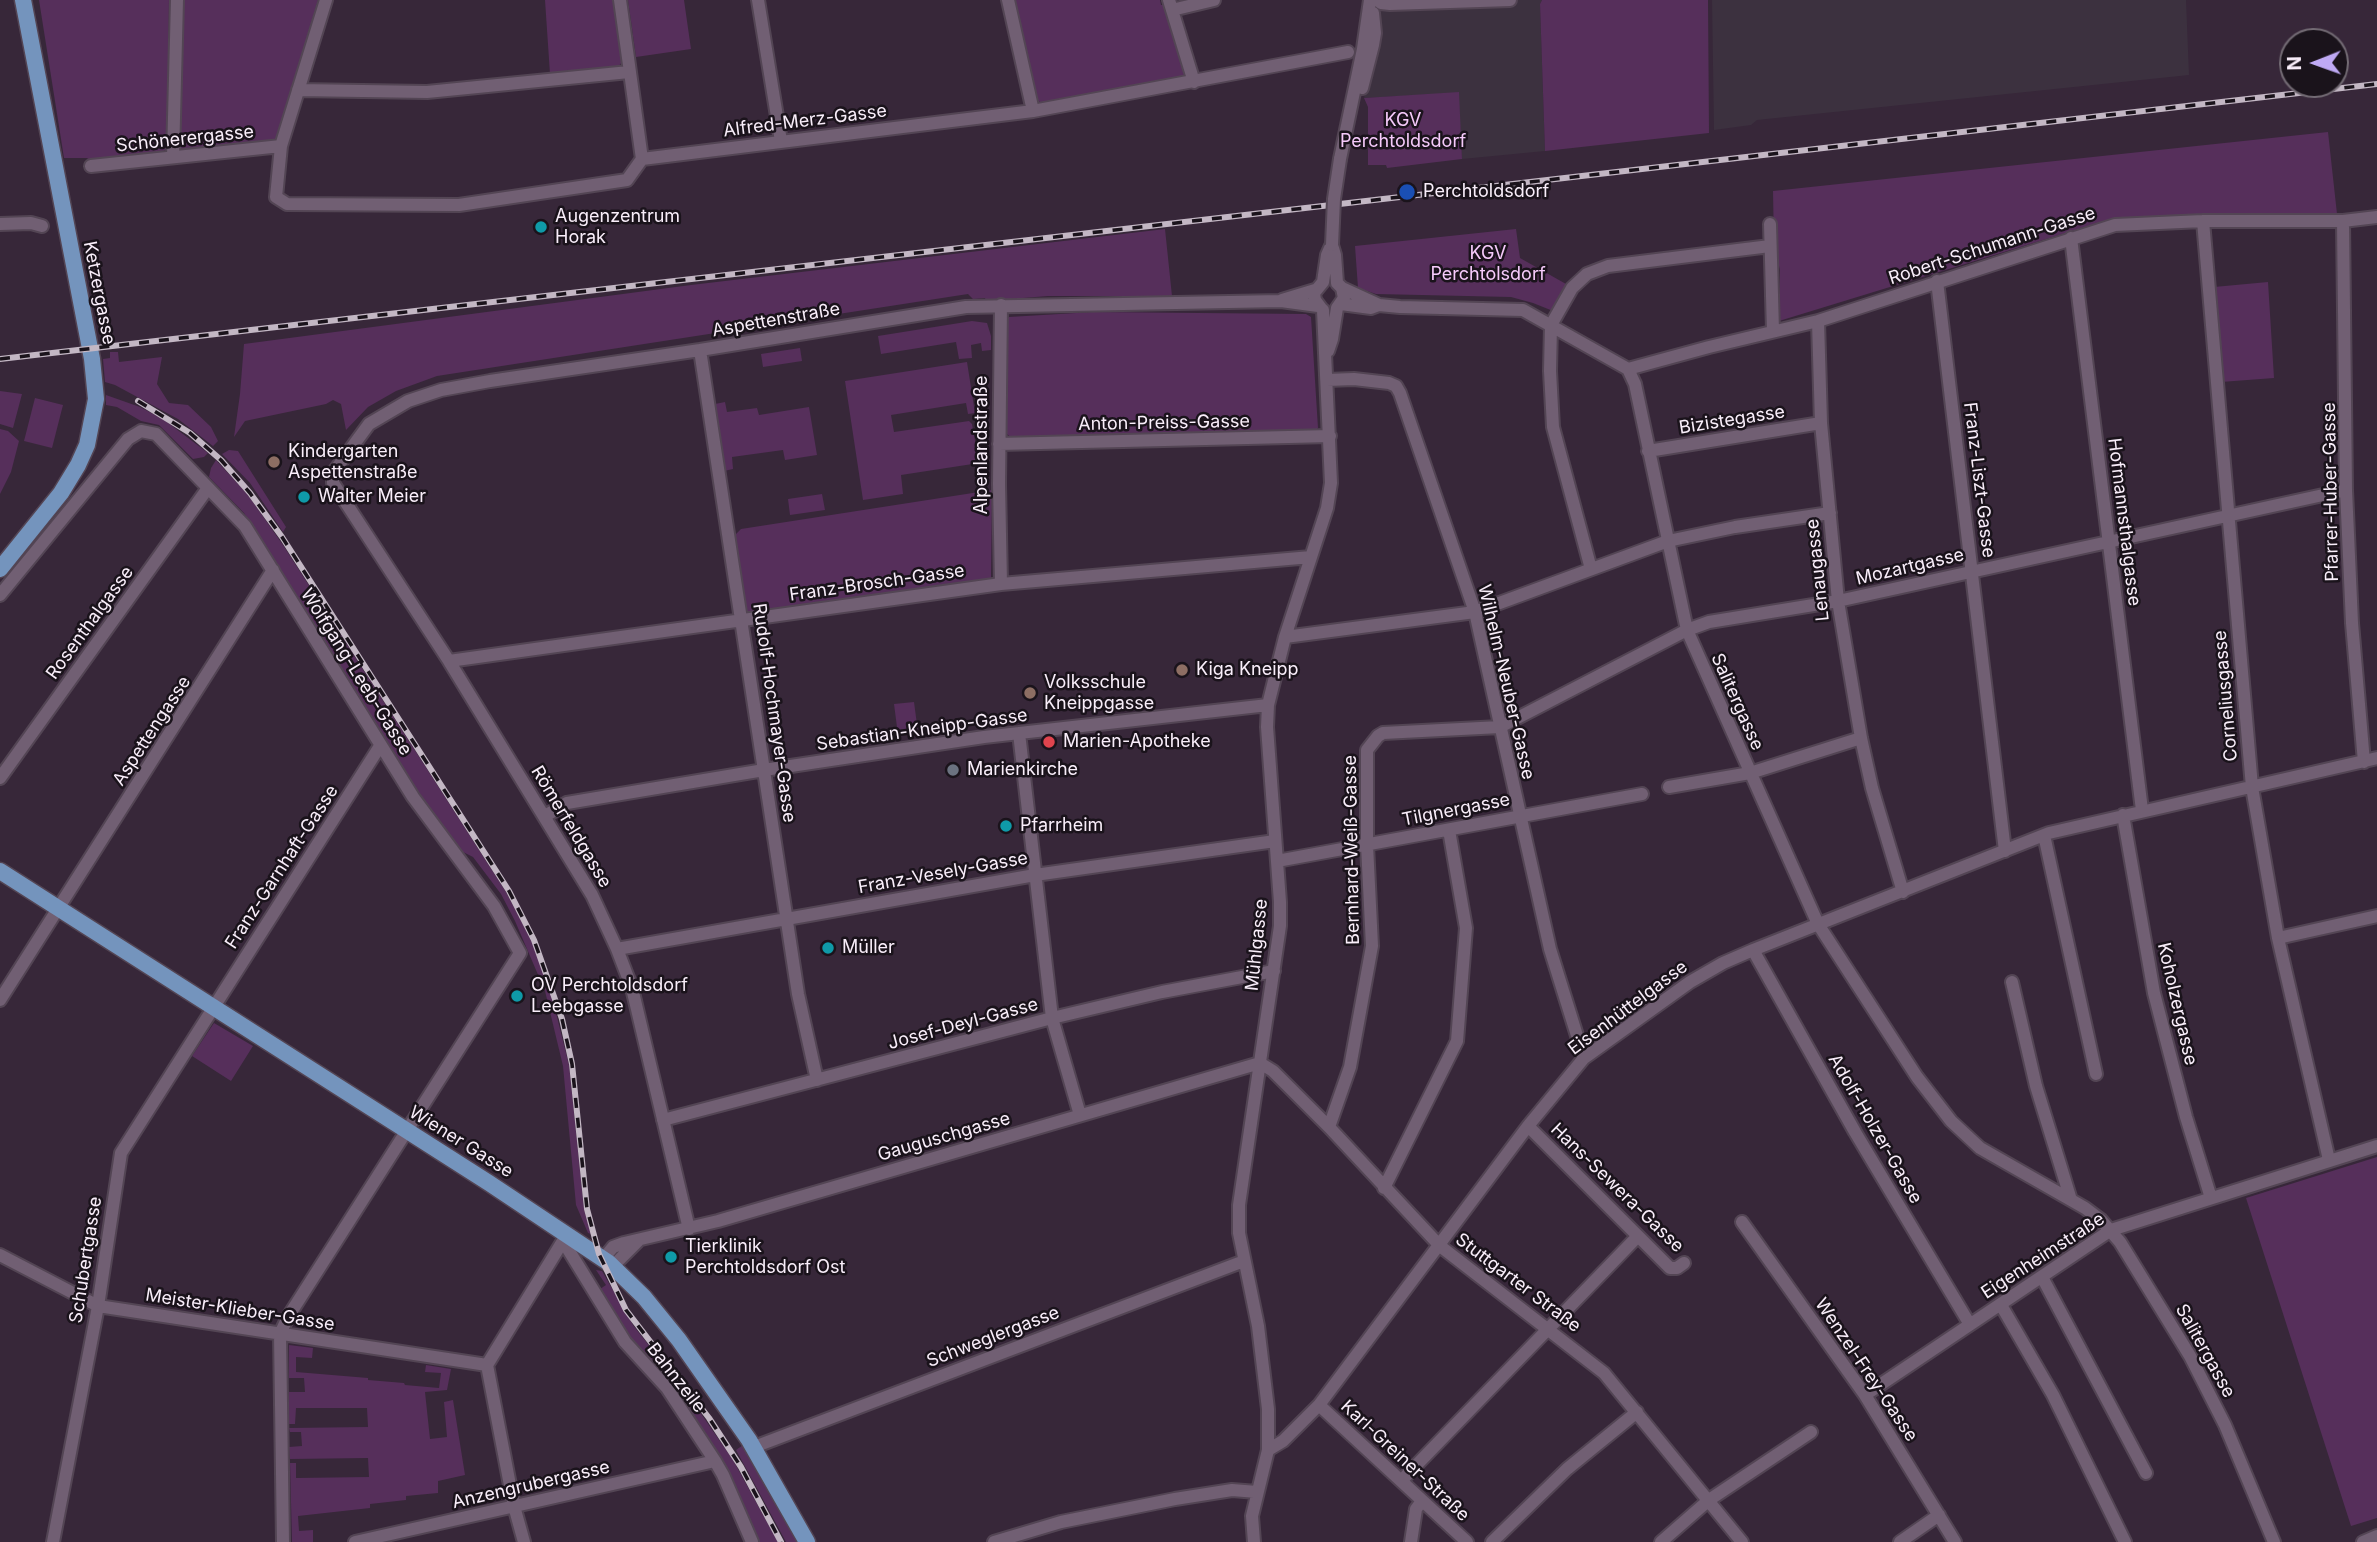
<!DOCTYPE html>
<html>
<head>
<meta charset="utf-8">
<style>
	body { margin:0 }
	#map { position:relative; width:2377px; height:1542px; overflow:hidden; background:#372739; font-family:Inter,sans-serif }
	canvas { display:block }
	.north { position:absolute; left:2279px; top:28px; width:70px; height:70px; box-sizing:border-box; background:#1a131b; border:2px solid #736b74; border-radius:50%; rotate:269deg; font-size:19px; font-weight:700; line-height:28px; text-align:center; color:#f9eefa }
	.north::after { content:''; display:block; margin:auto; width:24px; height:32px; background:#bfa9f4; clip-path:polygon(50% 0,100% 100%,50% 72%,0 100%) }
</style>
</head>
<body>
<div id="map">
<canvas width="2377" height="1542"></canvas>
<div class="north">N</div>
</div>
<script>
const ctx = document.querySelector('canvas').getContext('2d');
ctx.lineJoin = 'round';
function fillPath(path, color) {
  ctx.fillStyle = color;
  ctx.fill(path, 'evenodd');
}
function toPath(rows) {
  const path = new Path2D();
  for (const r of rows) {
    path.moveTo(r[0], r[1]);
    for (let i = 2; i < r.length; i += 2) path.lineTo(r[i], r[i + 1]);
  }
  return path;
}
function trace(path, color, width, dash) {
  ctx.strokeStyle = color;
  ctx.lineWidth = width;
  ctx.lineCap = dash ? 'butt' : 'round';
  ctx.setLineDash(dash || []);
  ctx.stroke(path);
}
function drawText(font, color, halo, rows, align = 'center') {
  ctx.font = font + ' Inter,sans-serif';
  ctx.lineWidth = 5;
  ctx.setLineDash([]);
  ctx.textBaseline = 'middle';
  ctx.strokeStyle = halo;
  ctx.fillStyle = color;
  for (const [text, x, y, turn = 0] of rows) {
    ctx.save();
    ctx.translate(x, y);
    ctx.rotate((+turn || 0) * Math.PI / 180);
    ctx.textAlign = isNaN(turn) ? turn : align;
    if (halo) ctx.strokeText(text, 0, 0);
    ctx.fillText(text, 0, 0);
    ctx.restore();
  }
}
fillPath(toPath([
	[1381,0,1542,0,1540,4,1545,151,1462,159,1458,93,1364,98,1378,44],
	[1712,0,2186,0,2189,75,1757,120,1751,125,1714,130]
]), '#3c313f');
fillPath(toPath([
	[39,0,169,0,167,148,159,155,91,161,87,158,64,158],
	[182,0,318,0,276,140,183,150,178,146],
	[545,0,615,0,623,61,617,68,550,74],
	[628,0,684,0,691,49,636,57],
	[1015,0,1160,0,1161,5,1164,5,1186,72,1181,80,1043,104,1037,100],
	[1542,0,1708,0,1709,133,1545,151,1540,4],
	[1459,92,1462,159,1387,168,1386,165,1368,165,1368,107,1364,98],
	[2328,132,2337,214,2115,218,1779,321,1780,270,1774,244,1773,191],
	[1165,229,1172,296,1048,296,986,301,985,298,973,299,968,294,437,376,396,391,368,407,346,430,341,404,333,400,326,404,245,421,234,437,240,394,244,344,691,285],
	[1516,229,1520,258,1566,284,1553,311,1533,303,1511,297,1376,294,1358,288,1355,246],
	[2268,282,2274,378,2221,382,2214,287],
	[1093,312,1306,314,1311,317,1318,428,1314,432,1013,439,1007,434,1004,321,1009,317],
	[972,321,987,323,991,336,991,350,982,351,981,343,971,345,972,358,959,359,956,342,881,354,878,336],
	[800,348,802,361,763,367,761,354],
	[110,352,118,352,119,362,162,357,157,384,169,403,188,405,211,427,218,441,213,446,178,419,115,385,105,382,103,359,110,358],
	[967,362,975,413,968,414,966,403,891,415,894,432,969,421,972,424,979,463,901,475,903,494,863,500,845,381],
	[0,391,22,394,13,428,0,424],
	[106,395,140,407,163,419,208,453,204,457,193,459,159,425,141,421,117,407,106,405],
	[35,398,63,405,52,448,24,441],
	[725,402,727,412,757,408,759,415,809,407,817,455,785,460,783,450,732,457,733,469,724,471,715,404],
	[0,429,8,431,19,441,11,472,0,494],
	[229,450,238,451,286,527,283,532,250,483,222,454],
	[216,460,248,495,283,545,506,892,532,941,551,993,569,1065,584,1209,591,1234,588,1233,576,1205,563,1066,545,991,515,921,501,894,473,857,461,851,417,793,244,513,209,477,211,468],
	[992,490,991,579,747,614,735,535,741,529],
	[822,494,825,510,790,515,788,499],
	[914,702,918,732,898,735,894,704],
	[214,1023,253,1046,231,1081,192,1056],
	[2377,1157,2377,1518,2351,1526,2246,1198],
	[596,1270,602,1271,633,1325,693,1402,733,1460,778,1542,758,1542,670,1386,627,1335,600,1289,606,1285],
	[289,1345,313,1348,312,1358,296,1357,296,1372,368,1378,368,1380,404,1383,405,1385,439,1388,441,1373,425,1372,426,1365,451,1369,447,1390,425,1392,430,1439,447,1437,444,1402,453,1400,465,1475,438,1481,438,1493,406,1496,406,1500,370,1504,370,1508,298,1516,299,1531,313,1530,313,1542,292,1542,290,1463,296,1463,296,1478,369,1477,368,1458,290,1459,289,1447,302,1446,301,1432,290,1432,289,1428,368,1427,367,1408,296,1408,295,1424,289,1424,289,1392,305,1392,304,1378,289,1378],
	[743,1445,763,1478,799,1542,786,1542,736,1450]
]), '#562f5b');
const minor = toPath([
	[326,0,281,146,276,197,287,204,459,205,627,180,642,159,1033,111,1348,52],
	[620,0,642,159],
	[758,0,781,141],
	[1008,0,1033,111],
	[1169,0,1194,82],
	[1377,0,1381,3,1390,4,1510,0],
	[1172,10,1214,0],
	[1362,88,1373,45,1375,33,1373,13],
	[298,90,427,92,629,72],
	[173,157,177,0],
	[1340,159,1363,49,1370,0],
	[91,166,281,146],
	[2203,221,2252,787,2278,938,2329,1160],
	[2343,221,2346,490,2352,623,2364,762],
	[0,224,31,223,42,226],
	[1770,224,1773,331],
	[2071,238,2142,810],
	[1937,281,2005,851],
	[1342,288,1379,305],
	[1282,300,1315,290],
	[1341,304,1371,308,1379,305,1400,307,1523,310,1628,369,1635,384,1687,630,1818,924,1917,1077,1951,1121,1980,1148,2085,1208,2101,1220,2120,1242,2190,1356,2225,1425,2274,1542],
	[1321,308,1315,300,1314,293,1323,282,1327,255,1331,246],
	[1818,321,1821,423,1838,601,1861,738,1872,788,1903,892],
	[700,350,798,994,817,1080],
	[1328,351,1332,339,1337,308,1344,298,1342,288,1337,283,1335,255,1332,245],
	[1628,369,1709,347,1818,321,2115,225,2203,221,2343,221,2377,217],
	[1327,380,1354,379,1389,383,1396,386,1400,393,1475,612,1550,949,1584,1058],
	[999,444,1330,436],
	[1648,451,1821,423],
	[333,483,333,473,369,424,408,401,441,390,490,381,700,350,966,307,1281,301,1318,306],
	[333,483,449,661,592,895,617,949,632,988,689,1229],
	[1591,569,1553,427,1550,371,1551,325,1572,288,1587,274,1608,266,1770,246],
	[1001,584,999,484,1001,305],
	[0,595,128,439,141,431,156,434,245,526,413,797,494,906,520,953,288,1317,280,1334,283,1542],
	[1285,637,1475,612,1668,541,1735,527,1830,513],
	[449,661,1001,584,1311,557],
	[1019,733,1052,1018,1080,1115],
	[0,778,208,488],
	[1669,787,1750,773,1861,738],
	[2123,815,2154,993,2186,1117,2211,1198],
	[545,816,567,803,764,770,984,737,1268,705],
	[2044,835,2096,1074],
	[1277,861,1642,794],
	[2278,938,2377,916],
	[617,949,1035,875,1275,841],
	[1753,950,1855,1132,1969,1323],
	[2012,982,2036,1086,2071,1200],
	[0,1000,273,570],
	[1260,1063,1273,1071,1329,1127,1440,1246,1604,1373,1742,1542],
	[663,1120,1052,1018,1162,992,1274,971],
	[1528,1126,1670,1268,1677,1268,1684,1263],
	[1329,1127,1350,1067,1372,946,1367,845,1367,750,1378,736,1383,733,1500,727,1687,630,1709,622,1838,601,2346,490],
	[1384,1188,1457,1041,1466,928,1449,830],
	[1742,1222,1865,1395,1955,1542],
	[563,1241,625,1342,667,1388,715,1461,723,1475,752,1542],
	[0,1255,98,1306,487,1365],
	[604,1258,613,1247,624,1243,718,1221,1260,1063],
	[613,1266,638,1241],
	[2042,1277,2146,1473],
	[2001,1305,2053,1395,2125,1542],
	[1865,1395,2111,1230,2377,1146],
	[1319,1405,1467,1542],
	[754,1447,1244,1261],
	[1268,1450,1283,1441,1319,1405,1528,1126,1584,1058,1690,982,1723,963,1753,950,2049,833,2377,758],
	[1402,1480,1638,1236],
	[53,1542,98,1306,121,1153,380,746],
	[355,1542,715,1461],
	[524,1542,514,1506,487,1365,566,1236],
	[994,1542,1061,1522,1175,1499,1232,1490,1257,1492],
	[1254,1542,1252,1516,1268,1450,1268,1409,1258,1326,1239,1233,1239,1205,1280,926,1280,902,1267,727,1268,705,1285,637,1327,508,1331,483,1323,310],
	[1411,1542,1416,1509,1422,1501],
	[1492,1542,1567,1469,1637,1412],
	[1661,1542,1709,1500,1811,1432],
	[1900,1542,1939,1515],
	[2363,1542,2377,1536]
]);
const major = toPath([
	[0,569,61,493,78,465,87,445,96,399,92,359,23,0],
	[0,871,489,1183,609,1263,644,1297,679,1340,749,1440,807,1542]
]);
trace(minor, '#534554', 16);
trace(major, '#534554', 19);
trace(minor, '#715f73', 12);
trace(major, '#7494bd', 16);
const rail = toPath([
	[0,359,2377,84],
	[138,401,190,433,221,460,250,493,282,537,509,891,534,940,562,1019,572,1064,587,1209,599,1254,626,1310,709,1418,741,1467,781,1542]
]);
trace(rail, '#c3b7c4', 6);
trace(rail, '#1a131b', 3.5, [10]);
const minorBridge = toPath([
	[1332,245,1334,199,1340,159]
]);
trace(minorBridge, '#534554', 16, []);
trace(minorBridge, '#715f73', 12);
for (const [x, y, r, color] of [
	[1407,192,9,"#1a4fb4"],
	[541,227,7,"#0f9aa8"],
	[274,462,7,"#8d6e63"],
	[304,497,7,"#0f9aa8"],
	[1182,670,7,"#8d6e63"],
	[1030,693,7,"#8d6e63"],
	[1049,742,7,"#e0444e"],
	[953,770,7,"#6b7280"],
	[1006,826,7,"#0f9aa8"],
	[828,948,7,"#0f9aa8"],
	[517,996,7,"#0f9aa8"],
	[671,1257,7,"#0f9aa8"]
]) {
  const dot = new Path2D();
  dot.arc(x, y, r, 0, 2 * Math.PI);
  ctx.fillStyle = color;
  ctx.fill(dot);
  trace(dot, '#1a131b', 2.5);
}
drawText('18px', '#f9eefa', '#1a131b', [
	["Alfred-Merz-Gasse",805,121,-7],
	["Schönerergasse",185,139,-6],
	["Robert-Schumann-Gasse",1992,246,-18],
	["Ketzergasse",99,293,79],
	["Aspettenstraße",776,320,-10],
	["Bizistegasse",1732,420,-9],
	["Anton-Preiss-Gasse",1164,423,-1],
	["Alpenlandstraße",982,445,-90],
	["Franz-Liszt-Gasse",1979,480,83],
	["Pfarrer-Huber-Gasse",2331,492,-91],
	["Hofmannsthalgasse",2124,522,83],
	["Mozartgasse",1910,567,-13],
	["Lenaugasse",1818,570,-96],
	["Franz-Brosch-Gasse",877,583,-8],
	["Rosenthalgasse",90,623,-54],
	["Wolfgang-Leeb-Gasse",356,672,58],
	["Wilhelm-Neuber-Gasse",1506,682,77],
	["Corneliusgasse",2226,696,-95],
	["Salitergasse",1737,702,66],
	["Rudolf-Hochmayer-Gasse",774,713,82],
	["Sebastian-Kneipp-Gasse",922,730,-8],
	["Aspettengasse",152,731,-57],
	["Tilgnergasse",1456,810,-11],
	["Römerfeldgasse",571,827,59],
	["Bernhard-Weiß-Gasse",1352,850,-91],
	["Franz-Garnhaft-Gasse",282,867,-57],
	["Franz-Vesely-Gasse",943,873,-10],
	["Mühlgasse",1257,945,-84],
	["Koholzergasse",2177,1004,77],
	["Eisenhüttelgasse",1628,1008,-37],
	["Josef-Deyl-Gasse",963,1024,-15],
	["Adolf-Holzer-Gasse",1875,1129,60],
	["Gauguschgasse",944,1137,-16],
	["Wiener Gasse",461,1142,32],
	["Hans-Sewera-Gasse",1617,1188,44],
	["Eigenheimstraße",2043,1256,-33],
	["Schubertgasse",86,1260,-81],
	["Stuttgarter Straße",1518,1283,37],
	["Meister-Klieber-Gasse",240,1310,9],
	["Schweglergasse",993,1337,-21],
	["Salitergasse",2205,1351,61],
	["Wenzel-Frey-Gasse",1866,1370,56],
	["Bahnzeile",676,1378,52],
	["Karl-Greiner-Straße",1405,1461,43],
	["Anzengrubergasse",531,1485,-13]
]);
drawText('18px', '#f6cafb', '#1a131b', [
	["KGV",1403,121],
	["Perchtoldsdorf",1403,142],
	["KGV",1488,254],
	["Perchtolsdorf",1488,275]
]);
drawText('18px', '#f9eefa', '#1a131b', [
	["Perchtoldsdorf",1423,192],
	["Augenzentrum",555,217],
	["Horak",555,238],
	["Kindergarten",288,452],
	["Aspettenstraße",288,473],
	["Walter Meier",318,497],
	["Kiga Kneipp",1196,670],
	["Volksschule",1044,683],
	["Kneippgasse",1044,704],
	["Marien-Apotheke",1063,742],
	["Marienkirche",967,770],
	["Pfarrheim",1020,826],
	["Müller",842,948],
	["OV Perchtoldsdorf",531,986],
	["Leebgasse",531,1007],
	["Tierklinik",685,1247],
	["Perchtoldsdorf Ost",685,1268]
], 'left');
</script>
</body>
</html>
